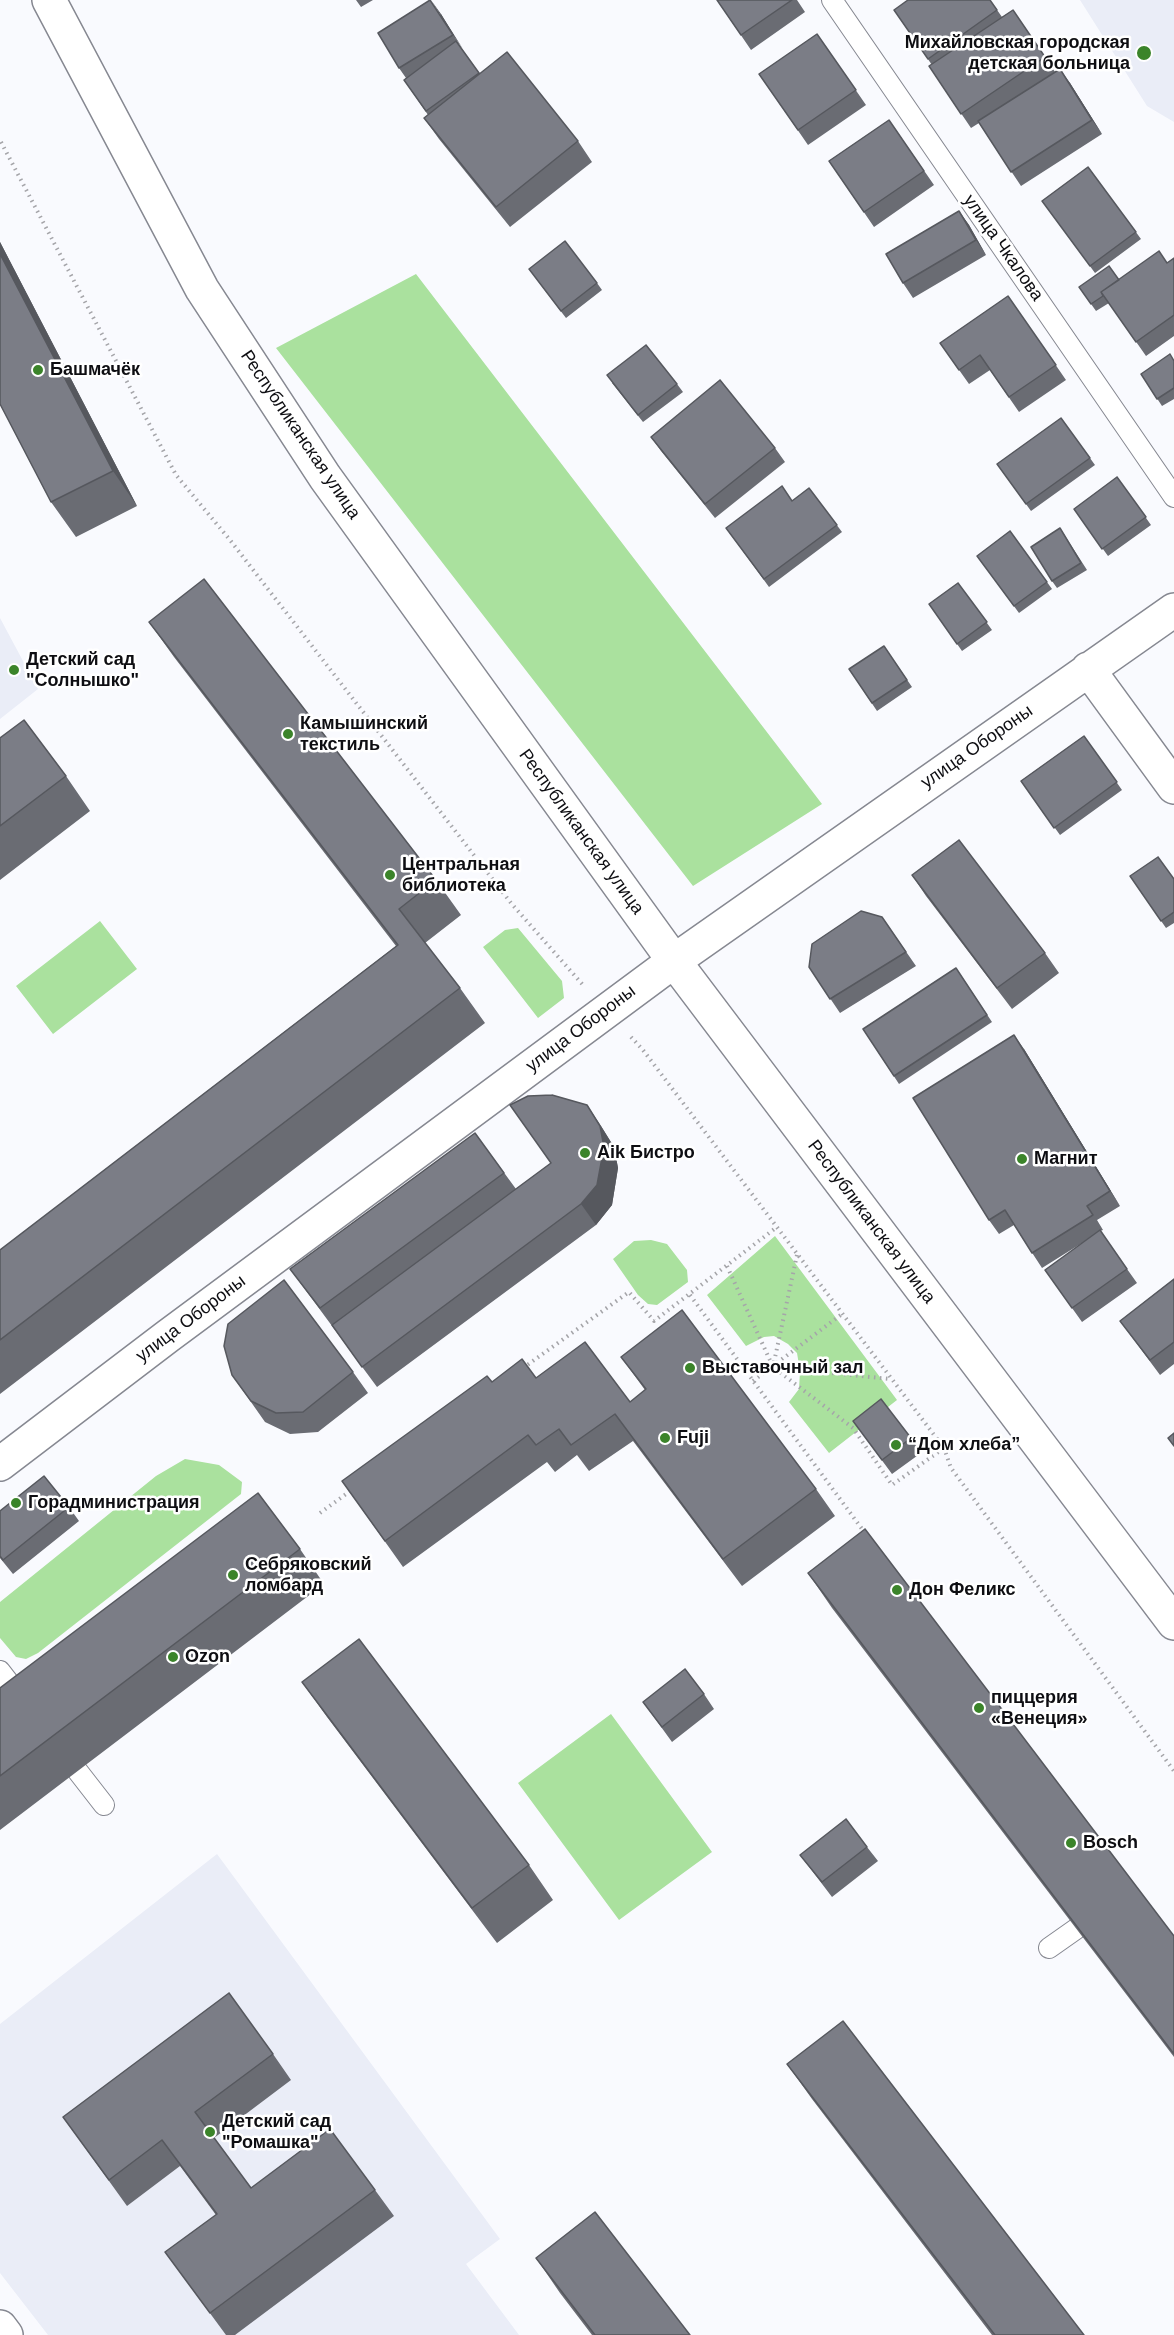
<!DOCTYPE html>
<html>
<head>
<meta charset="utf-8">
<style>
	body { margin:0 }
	canvas { display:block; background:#f9fafe }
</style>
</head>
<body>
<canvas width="1174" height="2335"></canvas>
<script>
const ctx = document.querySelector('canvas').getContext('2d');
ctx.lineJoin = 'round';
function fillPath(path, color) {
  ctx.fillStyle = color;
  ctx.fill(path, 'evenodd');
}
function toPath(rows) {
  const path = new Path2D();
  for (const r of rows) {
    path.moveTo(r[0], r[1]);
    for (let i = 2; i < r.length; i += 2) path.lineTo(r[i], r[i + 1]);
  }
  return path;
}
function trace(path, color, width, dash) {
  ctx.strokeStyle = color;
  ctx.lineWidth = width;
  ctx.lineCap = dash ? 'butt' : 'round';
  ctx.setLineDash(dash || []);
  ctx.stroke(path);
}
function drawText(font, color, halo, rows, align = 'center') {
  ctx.font = font + ' Arial,sans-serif';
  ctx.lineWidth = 5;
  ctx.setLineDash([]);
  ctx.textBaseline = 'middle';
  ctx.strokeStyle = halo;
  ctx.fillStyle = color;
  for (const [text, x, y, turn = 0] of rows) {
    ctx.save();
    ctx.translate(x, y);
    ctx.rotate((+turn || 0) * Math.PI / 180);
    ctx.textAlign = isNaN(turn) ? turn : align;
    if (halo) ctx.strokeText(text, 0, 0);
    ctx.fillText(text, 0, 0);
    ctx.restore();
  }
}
fillPath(toPath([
	[1080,0,1174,0,1174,122,1147,106],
	[0,618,38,689,0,719],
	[217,1854,500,2239,466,2264,519,2335,48,2335,0,2273,0,2024]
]), '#eaedf7');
fillPath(toPath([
	[416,274,822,804,693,886,276,348],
	[100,921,137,969,53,1034,16,986],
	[518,928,562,981,564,998,538,1018,483,947,505,930],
	[775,1236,897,1400,829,1453,789,1402,799,1389,800,1371,797,1353,788,1344,774,1336,764,1337,746,1346,707,1295],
	[651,1240,667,1244,687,1270,688,1282,657,1305,648,1304,638,1295,613,1259,634,1241],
	[185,1459,219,1465,242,1482,241,1494,38,1653,26,1659,16,1657,0,1638,0,1602,156,1476],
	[611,1714,712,1852,619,1920,518,1783]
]), '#aae19e');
const lane = toPath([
	[832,0,1174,497],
	[0,1671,24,1702],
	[62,1751,104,1805],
	[1049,1948,1076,1929]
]);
const street = toPath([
	[1088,669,1174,787],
	[674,961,1174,610],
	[0,2327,6,2335]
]);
const secondary = toPath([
	[49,0,202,289,325,477,674,961,1174,1623],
	[0,1464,168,1336,674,961]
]);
trace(lane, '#868891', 22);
trace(street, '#868891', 36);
trace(secondary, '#868891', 36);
trace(toPath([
	[1,142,176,475,230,540,511,903,583,985],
	[631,1037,643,1050,944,1448,951,1468,1174,1771],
	[797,1255,773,1367,890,1379],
	[727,1266,773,1367,853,1428,892,1485,944,1448],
	[690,1295,865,1533],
	[523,1368,629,1292,654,1321,777,1227],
	[753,1381,842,1314],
	[320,1513,353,1489]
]), '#a5a5a9', 4, [1.5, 4.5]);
trace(lane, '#fff', 20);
trace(street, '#fff', 33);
trace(secondary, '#fff', 33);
fillPath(toPath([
	[356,0,373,0,361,7],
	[717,0,797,0,805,12,751,50],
	[990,0,1002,17,1013,10,1055,72,1070,83,1102,134,1021,186,979,123,971,128,929,66,932,65,894,10],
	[441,14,462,49,480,74,578,141,592,162,510,227,439,139,424,118,428,115,404,80,406,78,399,68],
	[817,34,866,105,808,145,759,74],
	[889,120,934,185,874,227,829,161],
	[1088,167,1141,239,1095,273,1042,201],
	[959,211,969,225,986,255,913,298,903,283],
	[0,242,137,506,76,537,51,502,0,404],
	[1174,258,1174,336,1146,356,1109,303,1096,311,1079,287,1119,280,1167,263],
	[534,276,597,283,602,290,566,318],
	[1008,296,1066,380,1019,412,990,370,969,384,940,343],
	[1174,360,1174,399,1162,406,1141,374],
	[612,383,677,384,683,392,643,422],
	[1061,418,1095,465,1031,511,997,464],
	[651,437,775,448,785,462,715,518,661,451],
	[1117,477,1151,525,1108,556,1074,509],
	[809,488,842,532,769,587,726,528,792,501],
	[1060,528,1087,570,1057,588,1052,581],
	[1010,531,1052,589,1019,613,977,556],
	[958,583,992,630,962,651,929,604],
	[149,622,436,880,461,915,425,943,460,988,485,1023,0,1394,0,1250,396,946,174,657],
	[884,646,912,687,877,711,849,669],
	[1084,736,1122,790,1060,835,1021,781],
	[0,738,66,776,90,811,0,880],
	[912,875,1045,953,1059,973,1012,1009,926,896],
	[1130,876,1174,879,1174,923,1166,928],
	[882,917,916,966,840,1013,809,967],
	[956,968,992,1022,899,1084,863,1029],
	[1024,1049,1120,1206,1097,1220,1103,1230,1100,1231,1137,1283,1082,1322,1045,1270,1090,1238,1042,1268,1014,1225,999,1234,989,1220],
	[601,1126,614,1147,618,1168,612,1205,596,1225,377,1387,290,1269,475,1133,516,1189],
	[1174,1279,1174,1364,1160,1375,1120,1321],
	[621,1357,816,1489,835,1516,742,1586,633,1441,589,1471,577,1455,555,1472,547,1462,403,1567,342,1481,492,1382,536,1378,630,1402,645,1390],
	[353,1372,368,1393,318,1432,290,1434,265,1422,232,1375],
	[853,1421,911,1438,921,1453,892,1474],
	[69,1507,79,1521,13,1574,0,1558,0,1511],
	[300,1549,324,1584,0,1830,0,1688],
	[808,1573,1174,1936,1174,2057,832,1608],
	[302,1682,529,1865,553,1900,497,1943,327,1717],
	[704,1694,714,1709,672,1742,643,1702],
	[867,1847,878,1861,832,1897,800,1855],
	[273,2054,291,2080,214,2138,251,2188,375,2190,394,2216,235,2335,226,2335,165,2252,216,2215,180,2166,127,2206,63,2117],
	[787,2064,1084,2335,992,2335,812,2099],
	[536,2258,690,2335,592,2335,560,2293]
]), '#6a6c73');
fillPath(toPath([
	[431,0,441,14,463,49,453,35],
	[1060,69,1070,83,1102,134,1092,120],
	[959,211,969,225,986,255,976,240],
	[0,242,137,506,113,471,0,254],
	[1014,1035,1024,1049,1120,1206,1110,1191],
	[587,1105,601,1126,614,1147,618,1168,612,1205,596,1225,581,1204]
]), '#56585e');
const building = toPath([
	[430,0,453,35,399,68,378,33,430,0],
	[717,0,792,0,741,35,717,0],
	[908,0,990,0,997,10,928,59,894,10,908,0],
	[1013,10,1045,57,961,114,929,66,1013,10],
	[817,34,856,90,798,130,759,74,817,34],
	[456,41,479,73,426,111,404,80,456,41],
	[507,52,578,141,496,207,424,118,507,52],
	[1060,69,1092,120,1011,172,978,121,1060,69],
	[889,120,924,171,864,212,829,161,889,120],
	[1088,167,1136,232,1090,266,1042,201,1088,167],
	[959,211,976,240,903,283,886,254,959,211],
	[565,241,597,283,561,311,529,269,565,241],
	[1159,251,1167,263,1174,258,1174,315,1136,342,1101,292,1159,251],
	[0,254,113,471,51,502,0,404,0,254],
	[1109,266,1119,280,1101,292,1103,296,1091,304,1079,287,1109,266],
	[1008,296,1056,365,1009,397,980,355,959,370,940,343,1008,296],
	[646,345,677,384,638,415,607,375,646,345],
	[1170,354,1174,361,1174,388,1157,399,1141,374,1170,354],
	[720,380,775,448,705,504,651,437,720,380],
	[1061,418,1090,458,1026,504,997,464,1061,418],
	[1117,477,1146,517,1102,549,1074,509,1117,477],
	[782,486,792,501,809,488,837,525,764,579,726,528,782,486],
	[1060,528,1081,563,1052,581,1031,547,1060,528],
	[1010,531,1047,582,1014,606,977,556,1010,531],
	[204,579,436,880,399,909,460,988,0,1340,0,1250,398,945,149,622,204,579],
	[958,583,987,622,957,644,929,604,958,583],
	[884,646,907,680,872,703,849,669,884,646],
	[24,720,66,776,0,826,0,738,24,720],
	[1084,736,1117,782,1054,828,1021,781,1084,736],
	[959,840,1045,953,997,988,912,875,959,840],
	[1158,857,1174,879,1174,912,1161,921,1130,876,1158,857],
	[861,911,882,917,906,952,830,999,809,967,812,944,861,911],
	[956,968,987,1015,894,1076,863,1029,956,968],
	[1014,1035,1110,1191,1087,1206,1093,1215,1032,1253,1005,1210,989,1220,913,1098,1014,1035],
	[552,1095,587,1105,600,1126,604,1147,597,1185,581,1204,362,1367,332,1325,551,1163,510,1105,528,1096,552,1095],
	[475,1133,504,1173,320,1308,290,1269,475,1133],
	[1100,1230,1127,1269,1072,1308,1045,1270,1100,1230],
	[1174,1279,1174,1342,1150,1360,1120,1321,1174,1279],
	[284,1280,353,1372,303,1412,276,1413,251,1401,232,1375,224,1346,228,1324,284,1280],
	[682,1310,816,1489,723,1559,615,1414,571,1445,559,1429,536,1445,528,1435,385,1541,342,1481,487,1376,492,1382,522,1359,536,1378,585,1342,630,1402,646,1389,621,1357,682,1310],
	[881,1399,911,1438,882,1460,853,1421,881,1399],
	[1174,1433,1174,1446,1168,1438,1174,1433],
	[44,1476,69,1507,3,1560,0,1556,0,1511,44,1476],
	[258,1493,300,1549,0,1776,0,1688,258,1493],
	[865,1529,1174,1936,1174,2054,808,1573,865,1529],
	[359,1639,529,1865,472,1908,302,1682,359,1639],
	[685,1669,704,1694,662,1727,643,1702,685,1669],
	[846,1819,867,1847,822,1882,800,1855,846,1819],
	[229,1993,273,2054,195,2112,251,2188,330,2129,375,2190,210,2313,165,2252,217,2214,162,2140,109,2180,63,2117,229,1993],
	[843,2021,1084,2335,995,2335,787,2064,843,2021],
	[595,2212,690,2335,595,2335,536,2258,595,2212]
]);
fillPath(building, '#7b7d86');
trace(building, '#56585e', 1.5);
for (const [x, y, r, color] of [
	[1144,53,8,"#3b842a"],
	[38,370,6,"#3b842a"],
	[14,670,6,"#3b842a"],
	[288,734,6,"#3b842a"],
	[390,875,6,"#3b842a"],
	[585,1153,6,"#3b842a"],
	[1022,1159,6,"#3b842a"],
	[690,1368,6,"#3b842a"],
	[665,1438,6,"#3b842a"],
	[896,1445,6,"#3b842a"],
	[16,1503,6,"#3b842a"],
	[233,1575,6,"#3b842a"],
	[897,1590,6,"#3b842a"],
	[173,1657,6,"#3b842a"],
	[979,1708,6,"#3b842a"],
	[1071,1843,6,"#3b842a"],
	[210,2132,6,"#3b842a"]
]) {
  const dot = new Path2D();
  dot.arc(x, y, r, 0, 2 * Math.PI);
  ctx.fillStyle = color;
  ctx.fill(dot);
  trace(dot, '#fff', 2);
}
drawText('bold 18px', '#0e0e12', '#fff', [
	["Михайловская городская",1130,43,"right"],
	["детская больница",1130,64,"right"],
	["Башмачёк",50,370],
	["Детский сад",26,660],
	["\"Солнышко\"",26,681],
	["Камышинский",300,724],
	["текстиль",300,745],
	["Центральная",402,865],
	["библиотека",402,886],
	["Aik Бистро",597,1153],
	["Магнит",1034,1159],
	["Выставочный зал",702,1368],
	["Fuji",677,1438],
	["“Дом хлеба”",908,1445],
	["Горадминистрация",28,1503],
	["Себряковский",245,1565],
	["ломбард",245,1586],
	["Дон Феликс",909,1590],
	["Ozon",185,1657],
	["пиццерия",991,1698],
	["«Венеция»",991,1719],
	["Bosch",1083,1843],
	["Детский сад",222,2122],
	["\"Ромашка\"",222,2143]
], 'left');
drawText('18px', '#0e0e12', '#fff', [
	["улица Чкалова",1003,248,55],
	["Республиканская улица",300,435,56],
	["улица Обороны",977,747,-35],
	["Республиканская улица",581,832,54],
	["улица Обороны",581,1029,-37],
	["Республиканская улица",871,1222,53],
	["улица Обороны",191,1319,-37]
]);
</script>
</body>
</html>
